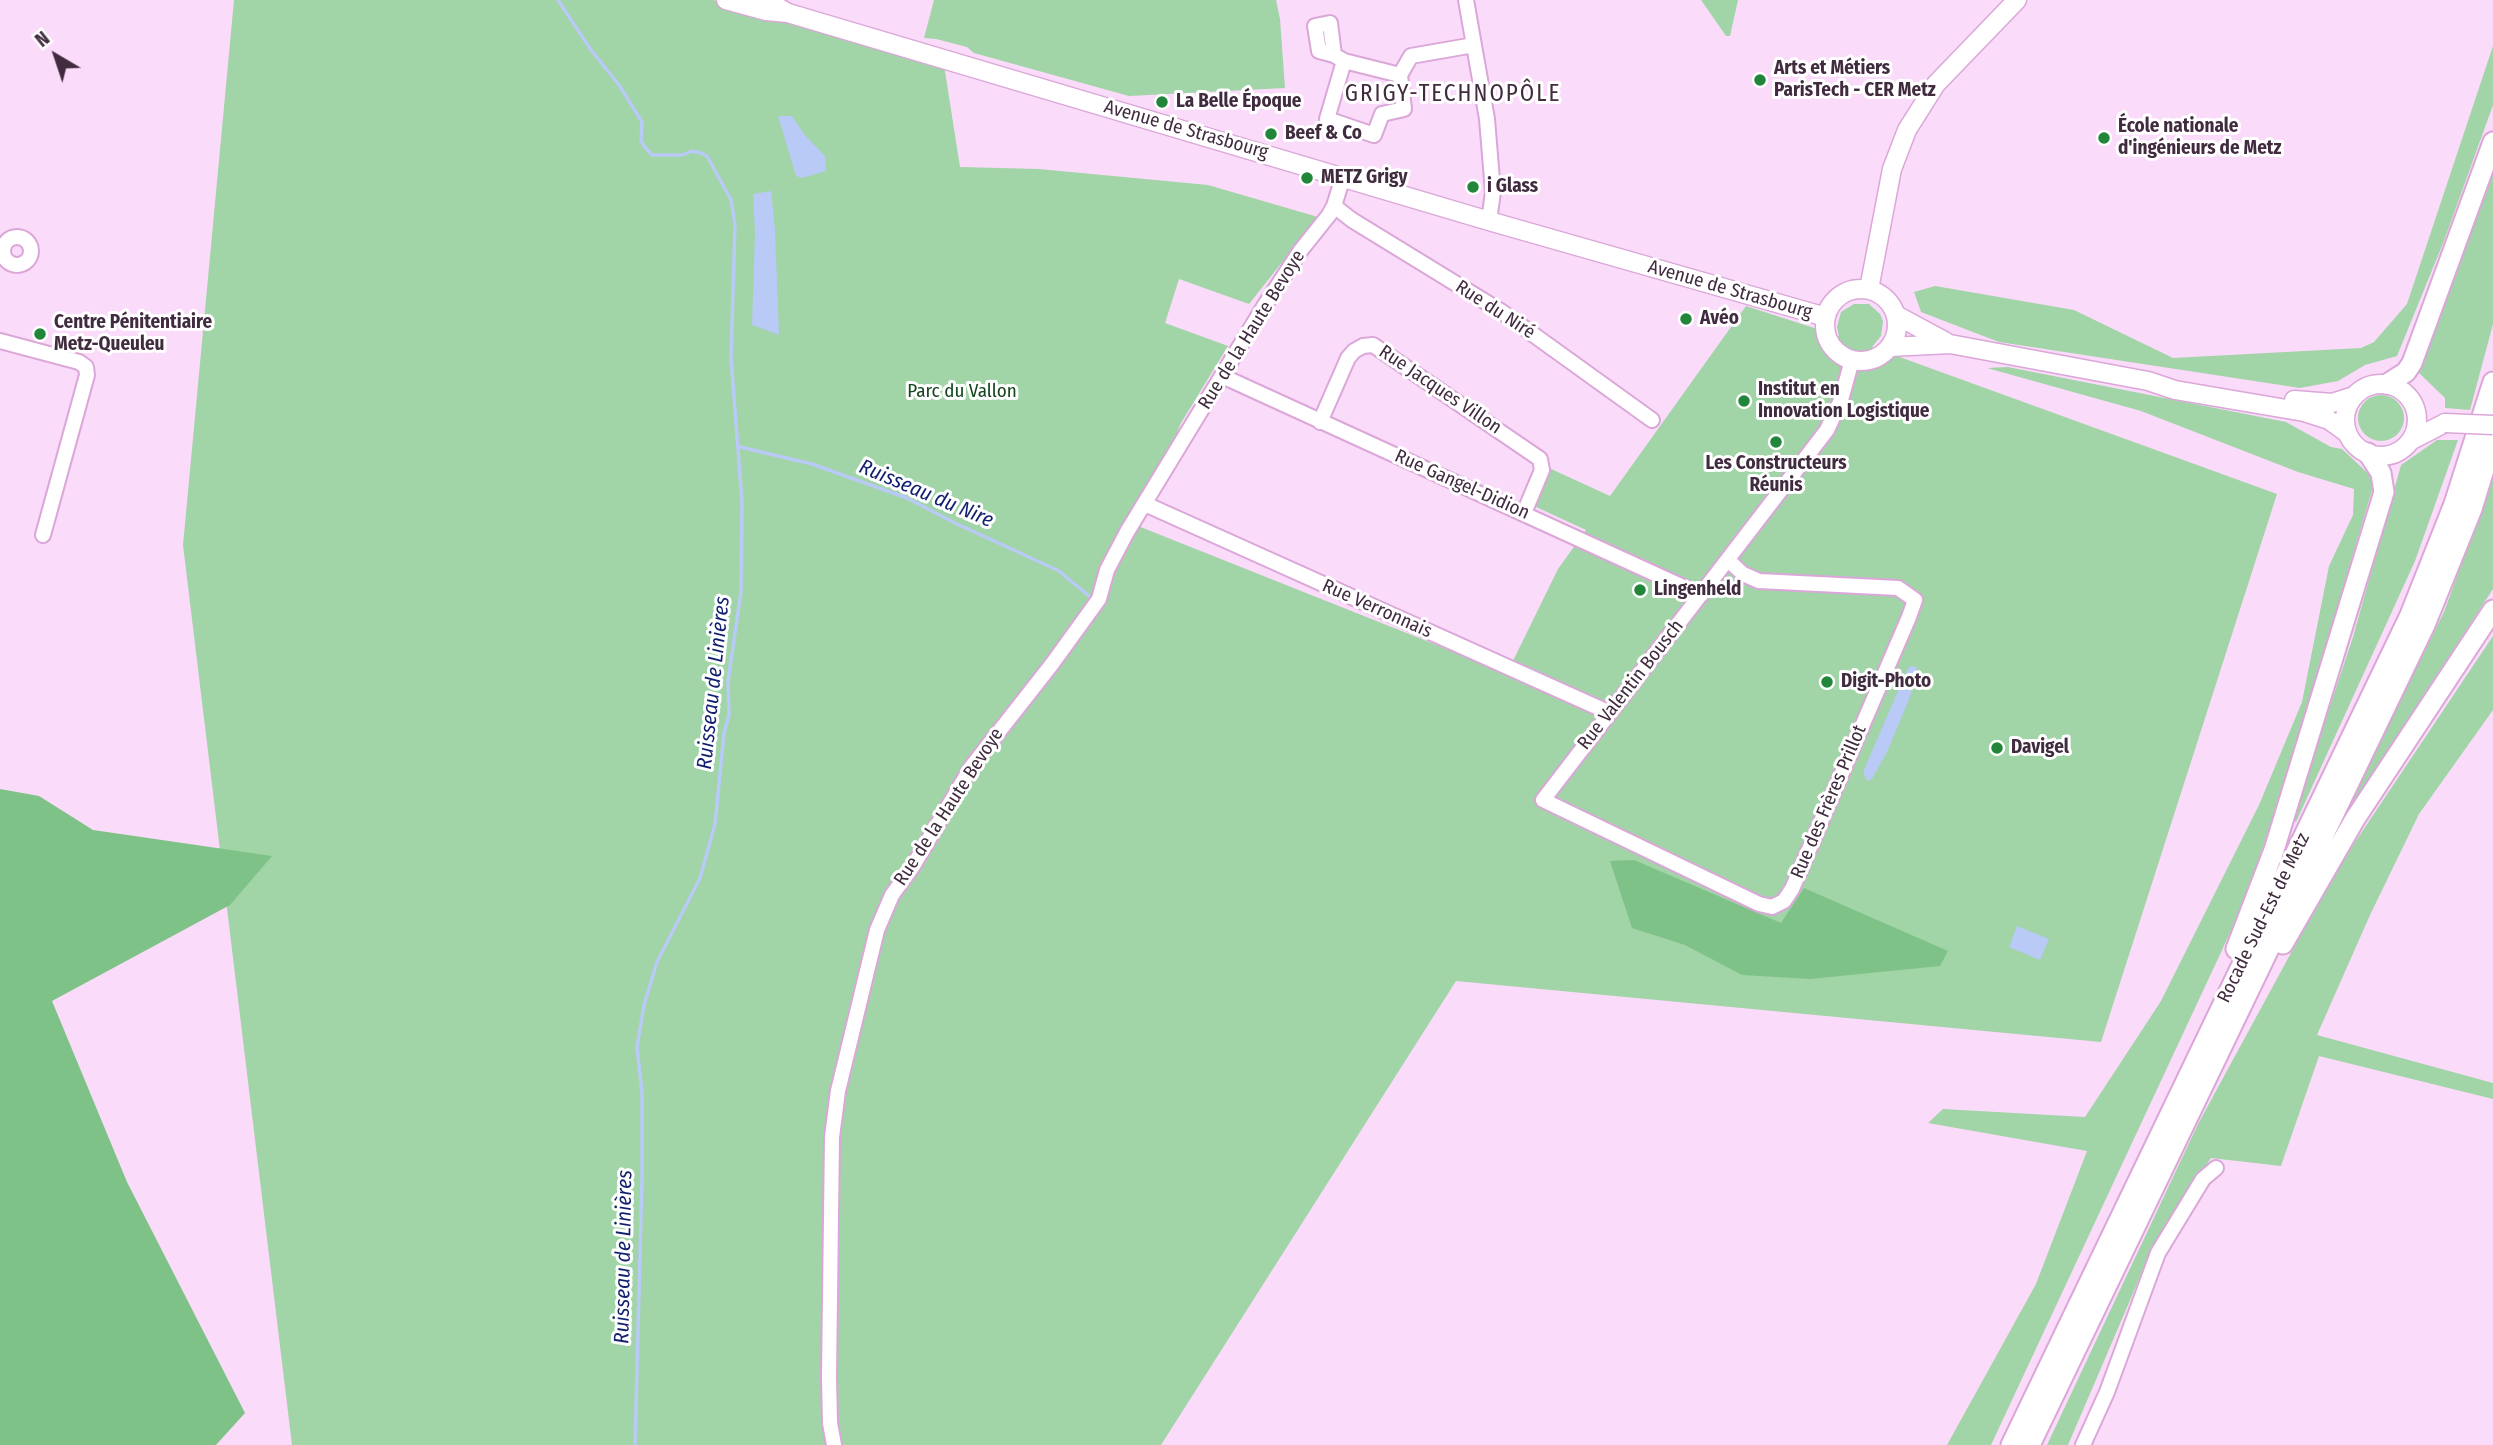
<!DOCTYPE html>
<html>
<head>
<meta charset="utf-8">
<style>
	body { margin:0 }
	#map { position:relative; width:2493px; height:1445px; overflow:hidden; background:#fbdbfa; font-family:"Fira Sans Condensed",sans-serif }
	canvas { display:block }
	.north { position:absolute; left:21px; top:21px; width:70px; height:70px; -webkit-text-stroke:5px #fff; paint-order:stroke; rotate:321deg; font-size:19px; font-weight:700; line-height:28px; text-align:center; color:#402b3f }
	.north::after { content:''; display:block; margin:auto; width:24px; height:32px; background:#402b3f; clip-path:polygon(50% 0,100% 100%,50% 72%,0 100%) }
</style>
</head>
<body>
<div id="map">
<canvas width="2493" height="1445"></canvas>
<div class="north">N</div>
</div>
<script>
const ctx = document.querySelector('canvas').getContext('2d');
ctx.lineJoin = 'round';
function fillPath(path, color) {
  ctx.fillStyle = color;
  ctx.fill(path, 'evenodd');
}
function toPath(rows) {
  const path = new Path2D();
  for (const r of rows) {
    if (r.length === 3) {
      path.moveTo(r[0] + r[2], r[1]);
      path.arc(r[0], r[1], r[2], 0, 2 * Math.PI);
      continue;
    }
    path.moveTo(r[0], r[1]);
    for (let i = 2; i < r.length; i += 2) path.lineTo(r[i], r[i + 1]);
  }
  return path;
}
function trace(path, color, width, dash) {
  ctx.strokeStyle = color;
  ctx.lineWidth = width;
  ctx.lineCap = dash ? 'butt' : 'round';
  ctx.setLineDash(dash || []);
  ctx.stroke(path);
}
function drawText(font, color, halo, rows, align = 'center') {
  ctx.font = font + ' "Fira Sans Condensed",sans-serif';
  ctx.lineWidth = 6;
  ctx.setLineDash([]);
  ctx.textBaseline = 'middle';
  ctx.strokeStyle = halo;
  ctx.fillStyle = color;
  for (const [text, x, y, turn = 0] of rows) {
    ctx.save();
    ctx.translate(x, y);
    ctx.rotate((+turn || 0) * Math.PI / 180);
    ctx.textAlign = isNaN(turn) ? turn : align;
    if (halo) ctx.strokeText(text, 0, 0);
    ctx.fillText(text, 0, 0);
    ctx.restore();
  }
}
fillPath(toPath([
	[234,0,713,0,944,65,960,167,1039,169,1208,185,1318,217,1249,304,1179,279,1165,323,1228,346,1181,423,1138,526,1507,673,1558,569,1586,530,1534,506,1549,468,1610,496,1746,306,1839,336,1837,327,1841,312,1854,304,1869,304,1880,314,1883,321,1881,336,1872,347,2277,494,2101,1042,1456,981,1161,1445,292,1445,183,545],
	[934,0,1276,0,1280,19,1285,88,1129,96,974,53,967,47,936,39,924,38],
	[1701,0,1738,0,1730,36,1726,36],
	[2493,46,2493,105,2444,241,2397,356,2365,365,2338,381,2300,388,1999,342,1921,312,1914,292,1935,286,2074,310,2173,358,2361,348,2374,342,2407,304],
	[2493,161,2493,324,2470,410,2445,408,2445,398,2418,372],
	[2008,367,2286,422,2331,447,2342,449,2375,480,2294,754,2244,903,1991,1445,1947,1445,2036,1284,2087,1151,1928,1123,1943,1109,2085,1117,2161,1001,2259,805,2302,702,2329,566,2353,515,2354,489,2298,472,2141,411,1987,368],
	[2381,418,23],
	[2437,440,2458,440,2415,561,2296,822,2292,820,2353,637,2401,465],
	[2493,477,2493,589,2393,742,2350,813,2346,811,2444,612],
	[2493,636,2493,710,2419,814,2370,915,2317,1035,2493,1083,2493,1099,2319,1056,2281,1166,2211,1158,2155,1242,2068,1445,2047,1445,2198,1124,2335,872]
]), '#a1d4a7');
fillPath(toPath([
	[0,789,39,796,93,830,272,856,230,905,52,1001,127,1182,245,1413,216,1445,0,1445],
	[1634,860,1781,923,1804,888,1948,951,1940,966,1810,979,1742,975,1685,945,1632,928,1610,861]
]), '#7fc288');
fillPath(toPath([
	[778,116,792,116,804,134,825,156,826,171,802,178,796,176],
	[771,191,775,230,779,335,752,325,755,233,753,194],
	[1911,666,1916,667,1918,673,1908,702,1887,752,1872,779,1867,781,1863,772,1908,668],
	[2017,926,2049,939,2040,960,2009,947]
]), '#b8caf5');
trace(toPath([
	[558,0,591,50,619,85,642,122,641,141,644,146,652,155,682,155,692,151,701,153,707,156,731,200,735,225,731,358,742,502,741,592,728,681,729,715,724,733,715,824,700,878,657,962,644,1005,637,1047,642,1093,642,1178,635,1445],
	[740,447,812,464,907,498,955,523,1059,571,1089,596]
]), '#b8caf5', 3.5);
const minor = toPath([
	[1466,0,1487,119,1493,192,1489,221],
	[1334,55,1319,51,1315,26,1330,23,1334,55,1344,61],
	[1400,75,1344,61,1327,119,1374,135,1382,114,1404,109,1400,75,1411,56,1474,45],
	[1334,206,1352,220,1502,312,1652,420],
	[17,251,14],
	[0,341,79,362,86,367,87,375,43,535],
	[1222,376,1701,595],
	[1320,422,1348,358,1354,351,1363,346,1373,345,1540,459,1542,470,1524,513],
	[1145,504,1610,713],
	[1728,560,1743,574,1759,581,1898,588,1915,600,1909,617,1792,889,1784,901,1772,907,1759,904,1543,800,1827,430,1841,400,1852,360],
	[834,1445,830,1423,829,1377,832,1137,838,1091,877,930,892,895,913,866,972,766,1052,664,1099,599,1107,570,1127,532,1265,305,1301,250,1329,215,1334,206,1343,177],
	[2083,1445,2107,1392,2158,1253,2203,1179,2216,1168]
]);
const major = toPath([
	[726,0,766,11,788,13,765,0],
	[788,13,1489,221,1826,317],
	[1861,325,36],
	[1869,289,1892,169,1907,130,1936,84,2017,0],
	[1896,315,1946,342],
	[1890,347,1950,344,2148,381,2175,390,2304,412,2329,420,2347,433],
	[2381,420,36],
	[2294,400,2332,403,2354,396],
	[2410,441,2445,423]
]);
const highway = toPath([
	[2387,384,2406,372,2412,363,2493,142],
	[2283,944,2355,819,2493,610],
	[2236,949,2274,850,2384,492,2381,473,2368,453],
	[2011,1445,2410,615,2454,504,2493,382],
	[2030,1445,2425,625,2472,509,2493,440]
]);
trace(minor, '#dba7d9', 18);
trace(major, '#dba7d9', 21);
trace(highway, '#dba7d9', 23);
trace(minor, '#fff', 14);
trace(major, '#fff', 18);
trace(highway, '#fff', 19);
const majorBridge = toPath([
	[2445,423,2493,425]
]);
trace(majorBridge, '#dba7d9', 21, []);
trace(majorBridge, '#fff', 18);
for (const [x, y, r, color] of [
	[1760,80,7,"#21863a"],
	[1162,102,7,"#21863a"],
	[1271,134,7,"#21863a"],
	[2104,138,7,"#21863a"],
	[1307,178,7,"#21863a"],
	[1473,187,7,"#21863a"],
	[1686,319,7,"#21863a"],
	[40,334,7,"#21863a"],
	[1744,401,7,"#21863a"],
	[1776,442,7,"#21863a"],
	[1640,590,7,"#21863a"],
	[1827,682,7,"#21863a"],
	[1997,748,7,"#21863a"]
]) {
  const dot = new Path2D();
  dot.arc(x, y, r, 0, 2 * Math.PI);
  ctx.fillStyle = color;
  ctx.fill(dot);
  trace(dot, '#fff', 2.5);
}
drawText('bold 19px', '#402b3f', '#fff', [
	["Arts et Métiers",1774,69],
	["ParisTech - CER Metz",1774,91],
	["La Belle Époque",1176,102],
	["École nationale",2118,127],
	["d'ingénieurs de Metz",2118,149],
	["Beef & Co",1285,134],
	["METZ Grigy",1321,178],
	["i Glass",1487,187],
	["Avéo",1700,319],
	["Centre Pénitentiaire",54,323],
	["Metz-Queuleu",54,345],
	["Institut en",1758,390],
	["Innovation Logistique",1758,412],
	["Les Constructeurs",1776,464,"center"],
	["Réunis",1776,486,"center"],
	["Lingenheld",1654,590],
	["Digit-Photo",1841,682],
	["Davigel",2011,748]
], 'left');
drawText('19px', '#402b3f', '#fff', [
	["Avenue de Strasbourg",1186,130,16],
	["Avenue de Strasbourg",1730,290,16],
	["Rue du Niré",1495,310,33],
	["Rue de la Haute Bevoye",1252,330,-58],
	["Rue Jacques Villon",1440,390,34],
	["Rue Gangel-Didion",1462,485,24],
	["Rue Verronnais",1377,609,24],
	["Rue Valentin Bousch",1631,685,-52],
	["Rue des Frères Prillot",1829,802,-67],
	["Rue de la Haute Bevoye",949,807,-57],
	["Rocade Sud-Est de Metz",2264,918,-64]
]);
drawText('19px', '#164620', '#fff', [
	["Parc du Vallon",962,392]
]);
drawText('italic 21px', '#101f6f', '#fff', [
	["Ruisseau du Nire",926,494,23],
	["Ruisseau de Linières",714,683,-84],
	["Ruisseau de Linières",624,1257,-89]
]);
ctx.letterSpacing = '2px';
drawText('23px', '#402b3f', '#fff', [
	["GRIGY-TECHNOPÔLE",1453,95]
]);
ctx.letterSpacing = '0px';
</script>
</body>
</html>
